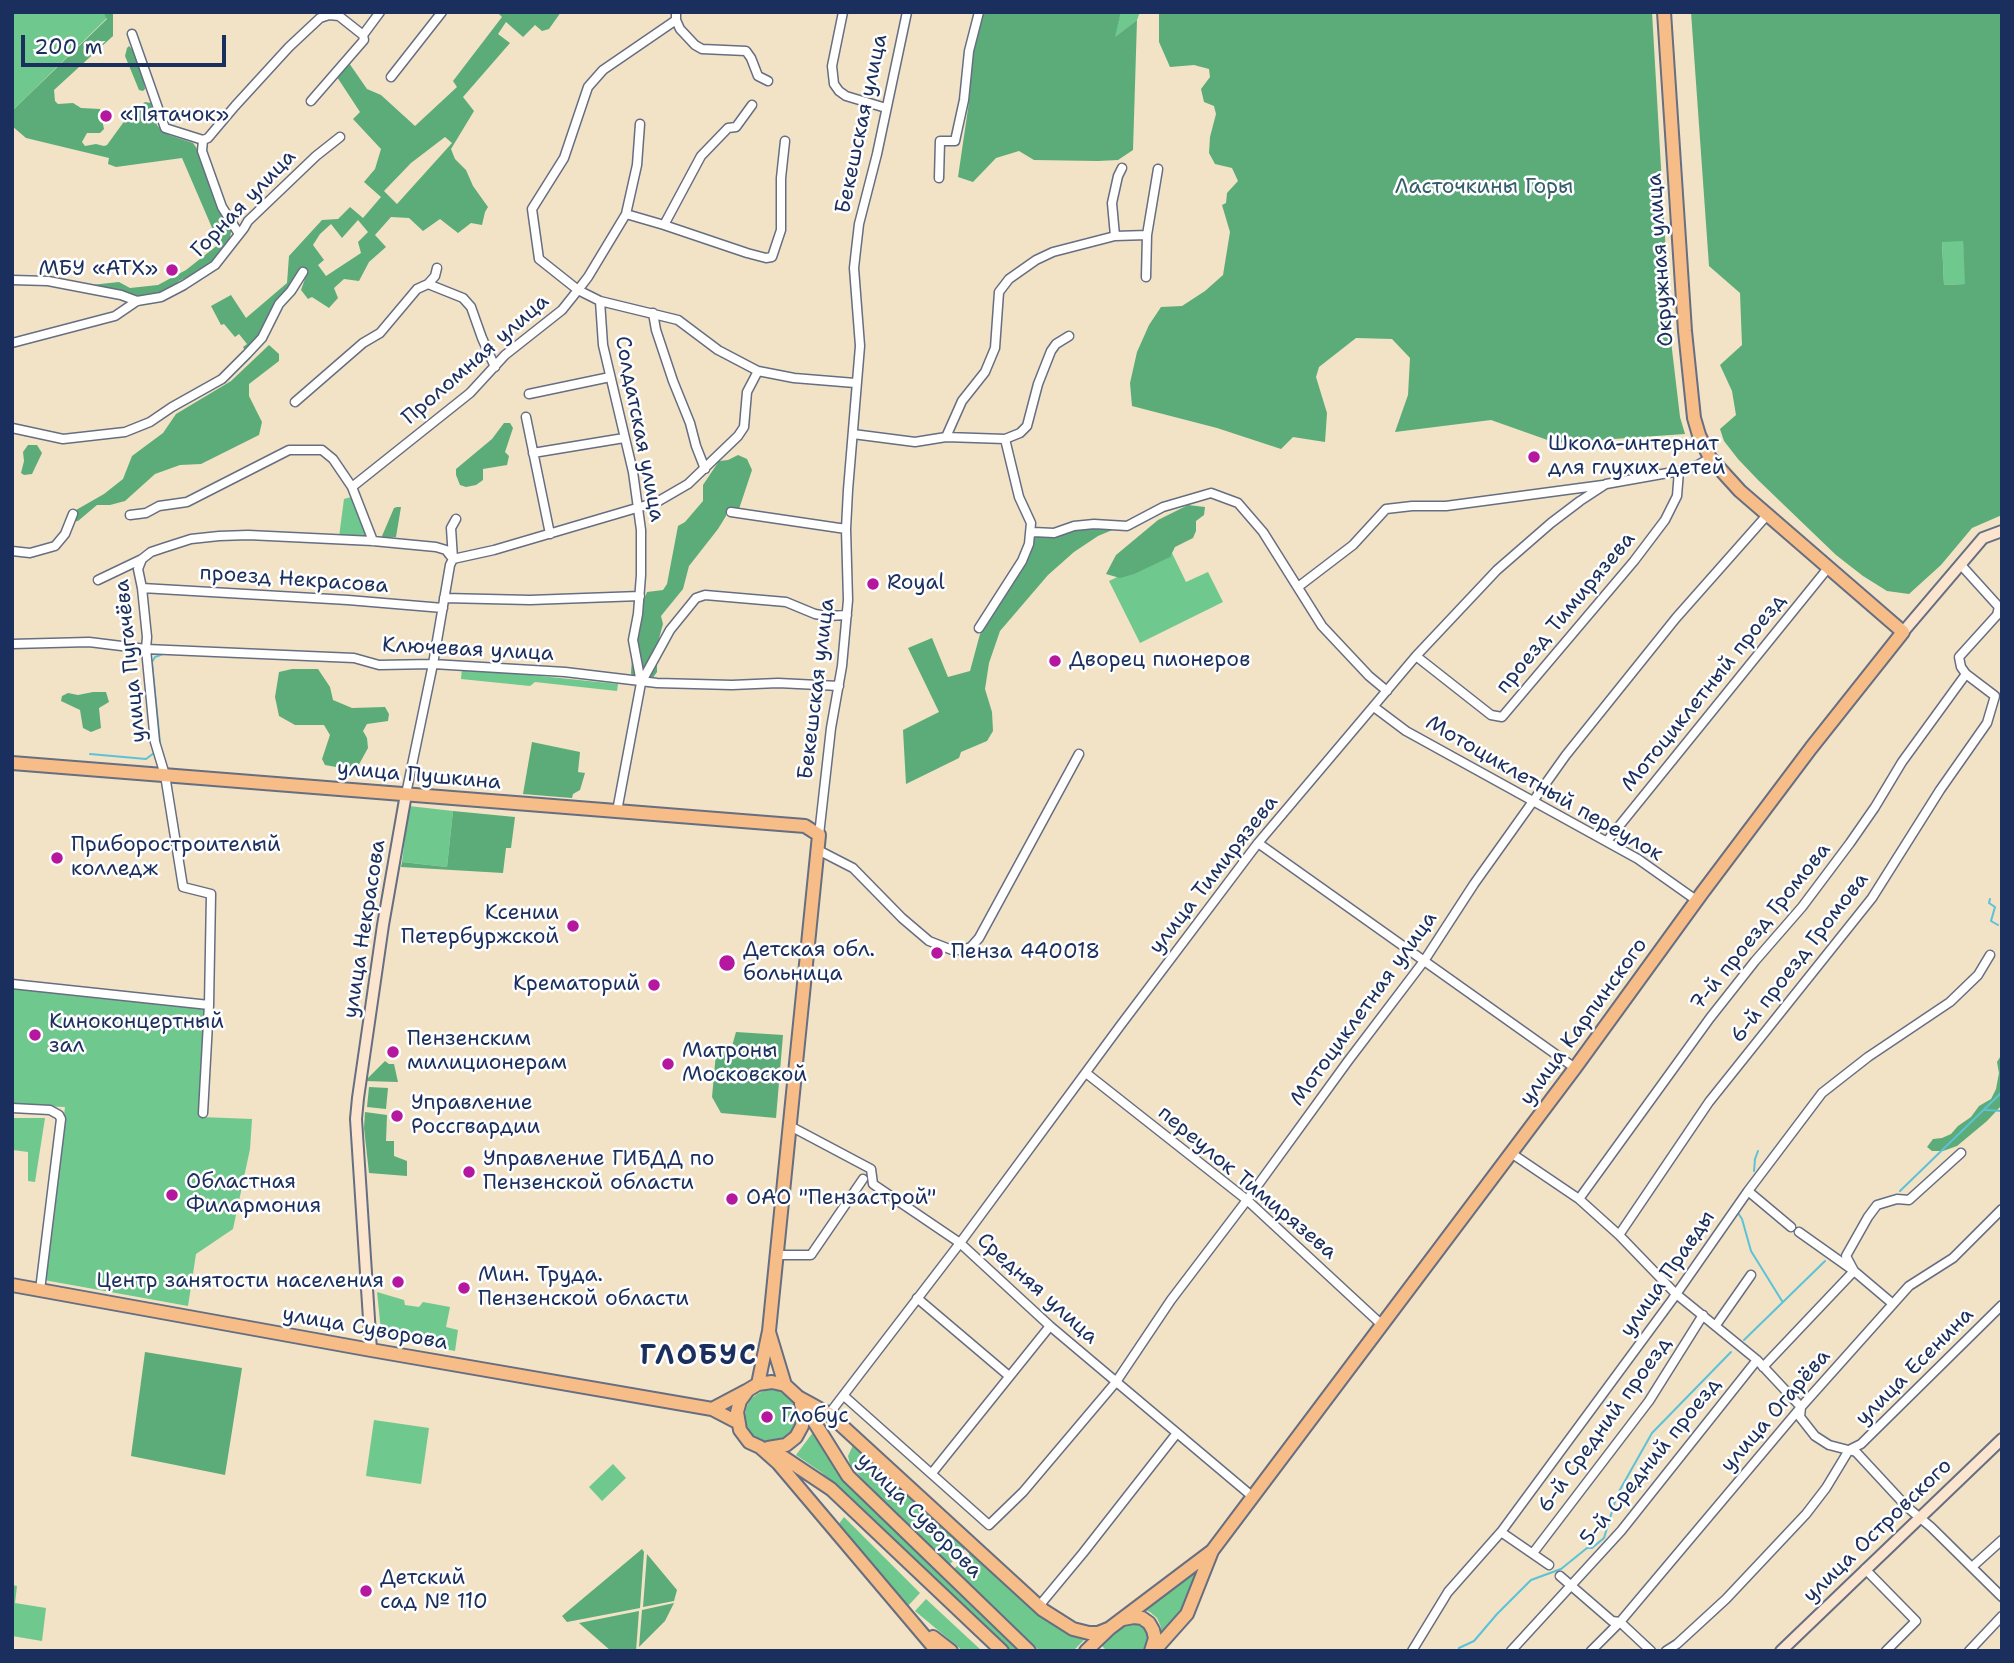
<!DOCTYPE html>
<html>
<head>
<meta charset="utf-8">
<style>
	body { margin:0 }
	#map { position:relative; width:2014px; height:1663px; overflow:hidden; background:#f2e2c6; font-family:"Shantell Sans",sans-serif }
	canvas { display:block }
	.frame { position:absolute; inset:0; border:14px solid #1b2f5e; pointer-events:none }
	.scale { position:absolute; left:21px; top:35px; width:205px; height:32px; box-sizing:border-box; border:4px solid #1b2f5e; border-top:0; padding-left:9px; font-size:21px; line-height:24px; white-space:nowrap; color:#1b2f5e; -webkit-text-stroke:5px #fff; paint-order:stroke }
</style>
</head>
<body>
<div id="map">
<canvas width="2014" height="1663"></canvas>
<div class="frame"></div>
<div class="scale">200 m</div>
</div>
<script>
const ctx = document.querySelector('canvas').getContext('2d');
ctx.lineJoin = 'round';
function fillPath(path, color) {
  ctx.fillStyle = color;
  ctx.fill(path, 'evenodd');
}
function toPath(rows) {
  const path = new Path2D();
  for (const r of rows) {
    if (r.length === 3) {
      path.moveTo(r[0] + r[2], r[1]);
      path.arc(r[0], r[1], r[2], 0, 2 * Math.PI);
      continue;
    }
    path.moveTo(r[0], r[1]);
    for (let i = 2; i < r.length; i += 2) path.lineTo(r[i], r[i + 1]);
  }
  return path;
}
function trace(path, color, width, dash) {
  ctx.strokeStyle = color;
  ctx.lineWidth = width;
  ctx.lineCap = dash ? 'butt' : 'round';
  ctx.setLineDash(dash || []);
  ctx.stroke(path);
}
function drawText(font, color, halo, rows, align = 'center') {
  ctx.font = font + ' "Shantell Sans",sans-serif';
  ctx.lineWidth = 5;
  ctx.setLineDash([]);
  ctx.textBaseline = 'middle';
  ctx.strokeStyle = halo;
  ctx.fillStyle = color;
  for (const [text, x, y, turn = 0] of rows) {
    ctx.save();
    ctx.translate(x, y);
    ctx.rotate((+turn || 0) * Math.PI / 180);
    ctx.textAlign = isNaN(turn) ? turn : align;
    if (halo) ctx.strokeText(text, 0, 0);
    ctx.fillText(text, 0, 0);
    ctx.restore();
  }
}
fillPath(toPath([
	[12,12,103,12,107,18,12,111],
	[1121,12,1140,12,1137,20,1114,38],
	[1963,240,1966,284,1944,285,1942,241],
	[351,497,366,535,362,537,339,537,344,499],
	[1171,551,1186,582,1208,572,1223,602,1140,643,1109,581],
	[462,668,618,684,617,691,535,682,530,686,461,679],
	[409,806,453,811,447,867,402,862],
	[12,985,205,1007,201,1117,252,1119,250,1149,233,1229,196,1254,188,1306,44,1280,65,1107,12,1105],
	[14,1118,45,1118,35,1182,28,1181,28,1152,13,1150],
	[377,1292,404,1300,405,1305,419,1307,423,1302,450,1307,446,1327,458,1330,455,1351,385,1337,381,1331],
	[771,1416,26],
	[374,1420,429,1428,421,1484,366,1476],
	[814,1431,831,1462,842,1477,1022,1651,1011,1651,845,1493,821,1472,796,1455],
	[854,1443,965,1549,949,1565,872,1490,850,1465,848,1456],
	[613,1464,626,1478,602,1501,589,1487],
	[844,1517,920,1593,908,1606,838,1525],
	[970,1553,1048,1620,1087,1637,1073,1651,1040,1651,954,1569],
	[1200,1570,1186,1604,1161,1638,1161,1627,1157,1618,1150,1612,1140,1608],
	[12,1585,17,1586,15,1603,46,1608,42,1641,12,1636],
	[926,1599,982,1651,963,1651,915,1611],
	[1137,1623,1147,1628,1149,1639,1143,1651,1107,1651,1102,1646,1125,1624]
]), '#6fc88e');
fillPath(toPath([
	[103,12,113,12,113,36,54,90,55,101,58,104,73,103,81,108,100,109,104,129,100,133,87,133,82,142,85,146,96,144,104,146,107,145,131,112,145,102,151,103,157,125,161,130,169,135,193,143,200,153,232,227,229,243,213,262,199,272,179,281,165,292,142,298,94,288,91,285,119,282,130,288,158,285,186,270,219,244,182,158,116,167,108,164,109,158,26,138,12,126,12,111,107,19],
	[497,12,561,12,549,29,542,31,535,25,523,37,506,22,498,34,510,43,463,97,474,111,451,149,455,159,466,170,473,186,488,207,485,212,482,225,471,223,458,233,440,219,423,231,409,218,391,217,375,235,386,247,369,262,359,281,344,279,334,288,338,298,329,308,312,297,308,299,301,290,306,276,306,268,302,267,296,280,259,337,246,352,243,347,247,344,239,334,235,337,224,324,221,325,211,306,231,295,246,318,287,283,289,256,322,220,338,219,350,207,363,218,381,197,364,182,375,169,381,149,353,119,360,112,337,77,349,63,367,89,381,95,415,126,457,87,453,81,502,17],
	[445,137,452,143,397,204,384,191,411,163],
	[358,220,368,232,358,242,361,253,326,276,318,265,324,260,313,245,320,234,331,224,342,238],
	[979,12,1121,12,1115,37,1137,20,1133,150,1118,160,1098,161,1034,160,1019,151,996,158,973,182,958,177,969,102,964,100],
	[1159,12,1652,12,1671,341,1680,417,1685,434,1556,443,1491,420,1395,432,1408,395,1410,358,1392,339,1356,338,1319,367,1316,377,1327,413,1325,442,1293,437,1281,449,1217,428,1132,406,1130,383,1137,352,1149,325,1161,307,1182,306,1205,291,1223,275,1230,232,1222,205,1226,203,1227,193,1238,181,1232,168,1215,164,1209,153,1210,137,1216,114,1214,106,1204,102,1201,89,1210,77,1209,69,1194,65,1170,67,1159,42],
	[1691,12,2002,12,2002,515,1972,528,1941,565,1909,594,1887,591,1863,576,1836,555,1758,480,1738,459,1724,441,1720,429,1736,415,1732,391,1720,365,1742,345,1740,293,1709,266],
	[1963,241,1965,284,1944,285,1942,242],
	[129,46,136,53,144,82,145,89,143,91,139,90,125,56,127,48],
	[269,345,279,354,279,361,249,384,249,396,262,422,259,435,201,464,180,465,155,474,125,501,110,505,97,505,78,521,71,522,76,510,104,494,123,479,132,456,163,433,176,414,231,381],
	[504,423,510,423,513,428,505,452,509,456,507,465,483,469,483,480,476,485,466,487,460,485,456,475,456,469,492,439],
	[28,445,37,445,42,453,32,474,24,475,21,473,24,461,23,452],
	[738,455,747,459,752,470,739,509,731,508,726,512,726,516,718,529,689,566,683,589,661,616,663,624,657,646,657,672,652,679,633,679,631,673,632,658,644,600,647,592,663,590,667,584,678,526,685,522,703,501,703,485,719,461,728,460],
	[1188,505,1205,507,1204,515,1196,521,1196,531,1193,538,1175,547,1170,557,1134,574,1120,578,1106,574,1116,555,1158,520],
	[397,507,401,507,396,537,383,538,382,536,394,508],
	[1085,528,1117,528,1098,536,1074,552,1048,575,1000,631,989,663,985,689,992,712,993,731,987,741,961,752,959,758,906,784,903,730,939,712,908,648,932,638,948,677,970,671,980,634,1023,565,1035,537],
	[292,669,318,669,330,687,333,700,352,708,385,707,389,714,388,721,367,724,363,731,367,738,368,748,357,768,347,769,325,765,322,759,330,735,324,725,295,725,279,716,275,697,279,672],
	[93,692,106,692,109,702,99,708,101,728,91,732,83,728,80,710,61,701,62,696,68,693,78,695],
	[532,742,580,752,578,772,585,773,580,790,573,794,572,798,523,794],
	[453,811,515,817,511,848,506,848,503,873,401,867,402,862,447,867],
	[736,1032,783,1035,776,1118,721,1113,712,1097,716,1053,721,1052,732,1046],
	[2002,1054,2002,1105,1987,1121,1957,1146,1943,1151,1932,1151,1927,1147,1933,1139,1942,1138,1951,1134,1958,1126,1971,1117,1979,1106,1991,1099,1996,1089,1999,1073,1997,1062],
	[385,1061,389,1064,394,1064,398,1082,365,1081],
	[369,1087,388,1088,386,1109,367,1107],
	[365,1112,387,1115,386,1141,394,1141,394,1156,407,1161,407,1176,369,1173,364,1128],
	[145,1352,242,1368,225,1475,131,1456],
	[642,1549,644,1552,640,1608,567,1622,562,1616],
	[647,1554,677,1590,674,1601,643,1607],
	[674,1603,665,1621,639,1647,642,1610],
	[639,1611,636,1651,611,1651,579,1623]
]), '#5bac79');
trace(toPath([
	[160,743,152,662,155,657,163,654],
	[90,754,146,759,154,753],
	[1990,899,1989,903,1995,907,1991,921,1998,925],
	[1985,1110,2002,1111],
	[1754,1171,1755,1159,1758,1151],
	[1900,1191,2002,1092],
	[1738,1213,1742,1219,1751,1251,1782,1301],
	[1744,1340,1825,1261],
	[1458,1651,1459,1648,1474,1641,1497,1614,1531,1580,1561,1569,1587,1548,1592,1548,1604,1538,1617,1495,1652,1433,1731,1352]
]), '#5bc2d7', 2);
const street = toPath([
	[676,12,676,20,680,29,695,45,702,49,746,51,751,58,758,76,768,81],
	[843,12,832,66,834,84,839,91,846,96,886,108],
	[676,20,603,70,588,87,564,158,532,209,539,259,578,290,600,301,678,320,718,350,758,371,794,378,855,383],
	[132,34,165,128,203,140],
	[391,77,442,12],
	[311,101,364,40,363,35,380,12],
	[203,140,208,138,235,106,289,47,320,18,329,15,339,16,363,35],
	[203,140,202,151,222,207,239,234],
	[939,178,940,141,955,141,964,100,969,51,979,12],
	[626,214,664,225,747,253,766,258,772,257,781,230,781,178,785,141],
	[664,225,701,156,728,128,736,127,752,105],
	[1115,236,1112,203,1118,176,1122,168],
	[1146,277,1147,235,1158,169],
	[12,280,48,281,121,295,137,301],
	[428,284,463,298,471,307,482,338,495,367],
	[600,301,603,345,633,472,641,530,641,575,638,614,633,640,641,683,617,811],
	[653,313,656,330,673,381,690,423,696,446,705,469],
	[12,343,115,316,137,301,161,297,184,285,215,265,244,228,248,221,316,156,340,137],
	[529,394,610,377],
	[295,402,363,343,380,333,417,289,428,284,435,276,437,268],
	[526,417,550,534],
	[12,428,63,439,125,432,150,422,172,407,222,379,247,354,262,338,279,304,291,291,303,272],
	[853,434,915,442,946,437,962,401,985,372,995,348,999,292,1009,279,1036,260,1053,252,1115,236,1147,235],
	[946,437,1005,439,1019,497,1031,523,1029,544,1022,561,979,628],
	[1005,439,1020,433,1027,426,1038,384,1051,351,1056,344,1069,336],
	[533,453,624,438],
	[352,487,470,393,505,355,562,310,578,290,588,277,626,214,637,165,640,124],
	[731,512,846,529],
	[130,515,146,513,159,506,187,502,289,450,322,450,333,459,352,487,373,541],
	[1030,535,1033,532,1054,533,1074,526,1094,524,1127,526,1163,507,1211,493,1238,503,1263,532,1322,626,1369,676,1387,691],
	[12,551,30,553,55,546,65,534,73,514],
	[142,559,138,569,142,588,147,637,146,649,155,742,165,775,183,887,211,894,209,1005,203,1113],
	[98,580,142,559,151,552,166,547,191,539,219,536,248,535,373,541,436,547,446,550,453,559,494,550,657,502,688,484,738,436,744,427,747,392,758,371],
	[1298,587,1353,545,1386,509,1412,506,1446,506,1603,485],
	[142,588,348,600,443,608],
	[444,598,530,600,640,596],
	[12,644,89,642,146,649,354,658,379,665,433,664,565,672,657,683,732,685,778,683,839,686],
	[1416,656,1491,715,1502,717,1634,561,1665,520,1677,496,1679,471],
	[641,683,670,630,696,598,705,595,786,602,815,614,827,616,847,615],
	[1374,707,1406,731,1638,859,1696,900],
	[406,794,433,664,450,565,453,559,451,528,456,519],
	[819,835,831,728,842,666,848,600,846,529,848,490,860,346,854,268,856,250,859,224,877,154,907,12],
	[1607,841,1828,568],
	[1258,843,1575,1068],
	[818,850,853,868,902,918,929,941,952,950,962,950,971,947,979,938,1079,754],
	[12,984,209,1005],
	[1086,1073,1247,1200,1382,1325],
	[12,1108,50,1110,59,1115,61,1119,40,1290],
	[790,1126,871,1169,873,1184,960,1243,1050,1326,1253,1497],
	[1511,1153,1579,1199,1619,1235,1675,1293,1757,1360,1801,1407,1800,1417,1815,1436,1829,1445,1856,1452,1907,1507,1931,1527,2002,1597],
	[1748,1191,1791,1227],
	[1579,1199,1710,1018,1755,961,1802,907,1850,843,1875,807,1902,762,1966,674],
	[1799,1232,1854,1271,1893,1304],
	[1619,1235,1709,1102,1872,898,1940,790,1987,723,1995,696,1966,674,1961,667,1959,657,1997,615,1999,607,1961,565],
	[776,1255,811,1255,863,1179],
	[917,1298,1009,1376],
	[1716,1325,1751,1275],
	[1763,1367,1854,1271,1846,1256,1868,1217,1877,1205,1897,1199,1909,1200,1961,1153],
	[844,1396,989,1525,1023,1492,1116,1382,1171,1300,1247,1200,1348,1061,1424,961,1474,884,1566,755,1676,618,1768,514],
	[829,1414,960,1243,1120,1026,1258,843,1416,656,1497,570,1551,523,1580,501,1606,484,1679,471,1698,465,1710,458],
	[932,1473,1050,1326],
	[1501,1532,1549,1565],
	[1533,1553,1649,1401,1703,1315],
	[1972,1567,2002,1540],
	[1865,1569,1916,1621,1886,1651],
	[1560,1576,1612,1621,1620,1622,1651,1651],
	[1039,1606,1083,1553,1177,1433],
	[1412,1651,1448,1592,1501,1532,1672,1300,1748,1191,1822,1093,1868,1057,1950,1002,1978,975,1990,955],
	[1511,1651,1621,1531,1757,1360],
	[1591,1651,1620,1622,1801,1407,1909,1286,1953,1258,2002,1209],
	[1666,1651,1677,1644,1726,1599,1806,1514,1826,1488,1849,1450,1861,1444,2002,1305],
	[1969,1651,2002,1616]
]);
const secondary = toPath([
	[1903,632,1983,538,2002,531],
	[371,1350,356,1119,358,1098,383,925,406,794],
	[1781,1651,2002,1439]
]);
const primary = toPath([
	[12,763,805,826,819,835,769,1331,758,1384],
	[12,1285,371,1350,712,1409,737,1422],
	[769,1332,785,1385],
	[800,1399,848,1476,1029,1651],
	[712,1409,746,1391],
	[768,1448,786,1445,796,1437,802,1426,804,1412,801,1404],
	[771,1449,831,1489,1002,1651],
	[1123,1619,1134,1617,1142,1618,1149,1623,1153,1630,1155,1638,1151,1651],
	[933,1637,951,1651],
	[937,1651,778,1463,760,1447,749,1442,740,1430,737,1412,740,1401,748,1390,758,1384,772,1382,785,1385,798,1397,829,1414,1043,1610,1073,1629,1089,1633,1098,1633,1108,1629],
	[1086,1651,1110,1628,1212,1551,1575,1068,1702,893,1811,748,1903,632,1740,491,1710,458,1699,435,1694,418,1685,331,1664,12],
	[1154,1651,1187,1614,1212,1551]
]);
trace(street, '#666e82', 11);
trace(secondary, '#666e82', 14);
trace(primary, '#666e82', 16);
trace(street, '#fff', 8);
trace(secondary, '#fce5cf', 10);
trace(primary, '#f7bd88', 12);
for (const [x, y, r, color] of [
	[106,116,7,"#b5179e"],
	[172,270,7,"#b5179e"],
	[1534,457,7,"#b5179e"],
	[873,584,7,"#b5179e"],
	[1055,661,7,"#b5179e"],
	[57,858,7,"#b5179e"],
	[573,926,7,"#b5179e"],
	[937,953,7,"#b5179e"],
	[727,963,9,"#b5179e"],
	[654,985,7,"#b5179e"],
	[35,1035,7,"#b5179e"],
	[393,1052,7,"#b5179e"],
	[668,1064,7,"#b5179e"],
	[397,1116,7,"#b5179e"],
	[469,1172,7,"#b5179e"],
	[172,1195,7,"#b5179e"],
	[732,1199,7,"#b5179e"],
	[398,1282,7,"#b5179e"],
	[464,1288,7,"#b5179e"],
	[767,1417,7,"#b5179e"],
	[366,1591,7,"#b5179e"]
]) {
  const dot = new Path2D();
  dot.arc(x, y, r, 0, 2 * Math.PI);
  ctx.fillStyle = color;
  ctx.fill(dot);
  trace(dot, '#fff', 2.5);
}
drawText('21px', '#1b2f5e', '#fff', [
	["«Пятачок»",120,116],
	["МБУ «АТХ»",158,270,"right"],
	["Школа-интернат",1548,445],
	["для глухих детей",1548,469],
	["Royal",887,584],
	["Дворец пионеров",1069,661],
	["Приборостроителый",71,846],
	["колледж",71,870],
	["Ксении",559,914,"right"],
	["Петербуржской",559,938,"right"],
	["Детская обл.",743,951],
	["больница",743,975],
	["Пенза 440018",951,953],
	["Крематорий",640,985,"right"],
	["Киноконцертный",49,1023],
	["зал",49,1047],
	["Пензенским",407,1040],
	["милиционерам",407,1064],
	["Матроны",682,1052],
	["Московской",682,1076],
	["Управление",411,1104],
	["Россгвардии",411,1128],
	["Управление ГИБДД по",483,1160],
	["Пензенской области",483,1184],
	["Областная",186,1183],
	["Филармония",186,1207],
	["ОАО \"Пензастрой\"",746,1199],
	["Мин. Труда.",478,1276],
	["Пензенской области",478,1300],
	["Центр занятости населения",384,1282,"right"],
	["Глобус",781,1417],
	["Детский",380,1579],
	["сад № 110",380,1603]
], 'left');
drawText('21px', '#1b2f5e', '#fff', [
	["Бекешская улица",862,124,-78],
	["Горная улица",244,204,-46],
	["Окружная улица",1661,260,-94],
	["Проломная улица",476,360,-41],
	["Солдатская улица",639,429,79],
	["проезд Некрасова",294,580,4],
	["проезд Тимирязева",1566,613,-50],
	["Ключевая улица",468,650,3],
	["улица Пугачёва",131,661,-96],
	["Бекешская улица",817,689,-83],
	["Мотоциклетный проезд",1704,693,-51],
	["улица Пушкина",419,776,5],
	["Мотоциклетный переулок",1544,789,30],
	["улица Тимирязева",1214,875,-52],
	["7-й проезд Громова",1761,927,-51],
	["улица Некрасова",365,929,-81],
	["6-й проезд Громова",1800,958,-52],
	["Мотоциклетная улица",1364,1009,-54],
	["улица Карпинского",1584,1022,-54],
	["переулок Тимирязева",1247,1183,40],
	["улица Правды",1668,1274,-55],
	["Средняя улица",1037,1289,42],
	["улица Суворова",365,1329,10],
	["улица Есенина",1915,1367,-45],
	["улица Огарёва",1776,1411,-49],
	["6-й Средний проезд",1605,1425,-54],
	["5-й Средний проезд",1651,1462,-51],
	["улица Суворова",919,1516,45],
	["улица Островского",1878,1531,-44]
]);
drawText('21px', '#345d6c', '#fff', [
	["Ласточкины Горы",1484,188]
]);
ctx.letterSpacing = '2px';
drawText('bold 28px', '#1b2f5e', '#fff', [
	["ГЛОБУС",699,1357]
]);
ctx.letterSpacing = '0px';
</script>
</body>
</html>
